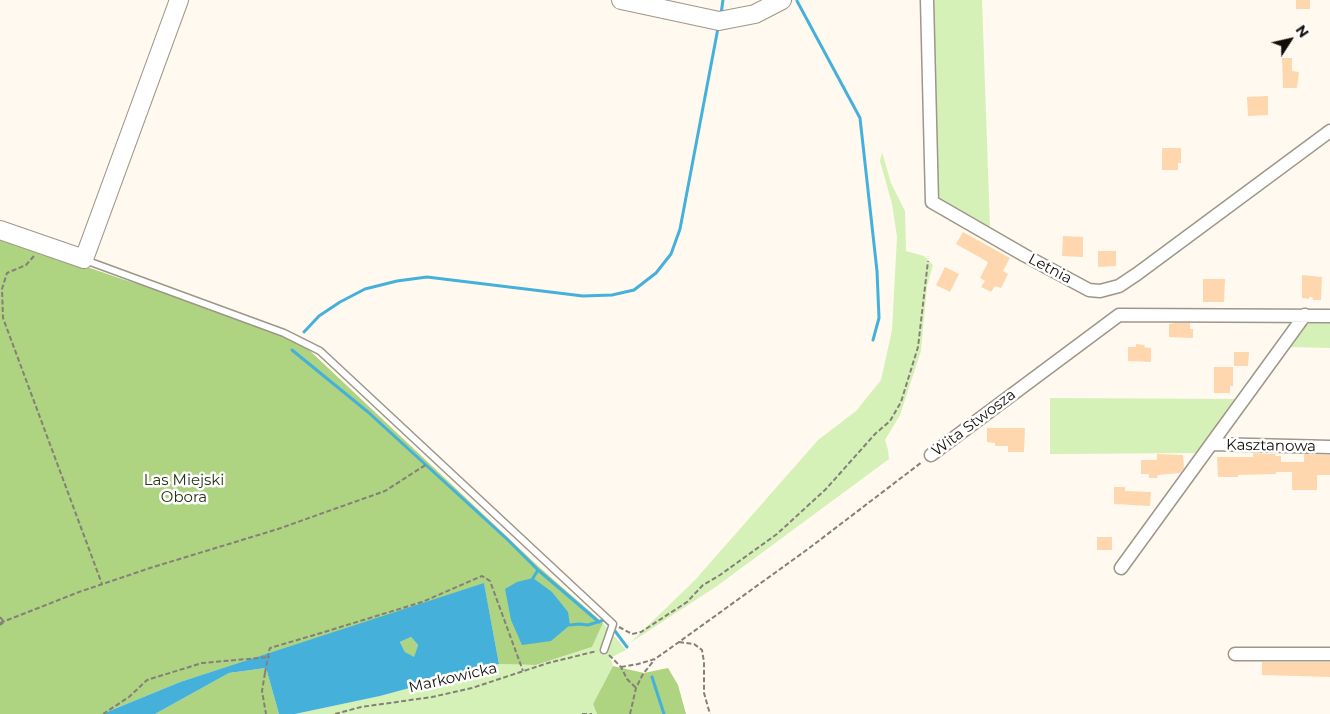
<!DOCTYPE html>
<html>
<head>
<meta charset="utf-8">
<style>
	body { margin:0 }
	#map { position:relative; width:1330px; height:714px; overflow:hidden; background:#fff9f0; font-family:Montserrat,sans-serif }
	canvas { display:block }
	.north { position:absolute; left:1265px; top:15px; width:50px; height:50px; -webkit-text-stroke:4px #fff; paint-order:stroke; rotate:55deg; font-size:14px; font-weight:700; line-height:20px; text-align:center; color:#120f0a }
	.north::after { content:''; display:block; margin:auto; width:18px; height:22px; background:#120f0a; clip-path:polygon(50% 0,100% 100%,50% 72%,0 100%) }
</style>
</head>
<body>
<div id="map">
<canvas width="1330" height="714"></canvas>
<div class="north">N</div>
</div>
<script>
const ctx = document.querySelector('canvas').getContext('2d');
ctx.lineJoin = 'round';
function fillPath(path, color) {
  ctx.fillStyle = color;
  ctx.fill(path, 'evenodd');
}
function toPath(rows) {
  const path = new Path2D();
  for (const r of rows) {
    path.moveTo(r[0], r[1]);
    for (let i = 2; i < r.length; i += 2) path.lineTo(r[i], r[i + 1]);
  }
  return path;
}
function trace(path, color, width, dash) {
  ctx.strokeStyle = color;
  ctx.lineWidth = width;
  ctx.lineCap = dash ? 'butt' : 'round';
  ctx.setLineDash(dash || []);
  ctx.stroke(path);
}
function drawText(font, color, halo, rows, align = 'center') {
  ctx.font = font + ' Montserrat,sans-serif';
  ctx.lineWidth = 5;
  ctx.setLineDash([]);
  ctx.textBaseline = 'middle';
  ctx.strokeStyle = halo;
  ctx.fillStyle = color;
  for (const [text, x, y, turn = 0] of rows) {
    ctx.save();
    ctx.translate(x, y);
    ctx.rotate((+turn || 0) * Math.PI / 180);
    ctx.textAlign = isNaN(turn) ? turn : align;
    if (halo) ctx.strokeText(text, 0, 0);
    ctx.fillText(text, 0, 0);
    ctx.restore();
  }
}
fillPath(toPath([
	[932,0,982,0,990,227,936,196],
	[882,152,891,183,905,211,906,251,924,256,933,265,927,286,921,351,900,415,885,440,888,450,889,459,717,586,630,643,695,580,818,440,856,411,881,380,892,330,897,237,892,204,880,161],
	[1330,318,1330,348,1287,347,1306,323,1312,319],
	[1050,398,1239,399,1200,453,1059,454,1050,454],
	[603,623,626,650,610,658,613,666,593,704,597,714,295,714,380,696,499,664,537,665,592,647]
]), '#d6f1b7');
fillPath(toPath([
	[0,237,122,279,290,332,539,567,603,623,592,647,536,665,499,664,484,584,180,682,102,714,0,714],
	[411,637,418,645,414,658,405,652,400,642],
	[613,666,644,673,668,668,678,685,686,714,597,714,593,704],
	[266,668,279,714,155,714,229,673]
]), '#aed381');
fillPath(toPath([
	[533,578,552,592,568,612,570,625,551,641,522,645,511,620,505,589,517,582],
	[484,583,499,664,380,696,295,714,279,714,266,668,229,673,155,714,102,714,180,682],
	[411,637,418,645,414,657,405,652,400,642]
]), '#45b1db');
trace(toPath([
	[797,1,860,118,877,271,879,318,873,340],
	[721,14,723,0],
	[304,332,319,316,340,302,365,289,397,281,427,277,583,296,612,295,634,290,656,273,671,254,680,229,718,28],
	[292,350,368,412,507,539,538,570,533,578],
	[538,570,599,622],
	[570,625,579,624,588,625,604,620,608,624],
	[615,631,627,647],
	[652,677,664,714]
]), '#45b1db', 3);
fillPath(toPath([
	[1296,0,1310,0,1310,9,1296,9],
	[1282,58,1292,58,1292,71,1299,72,1297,88,1283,88],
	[1268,96,1268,115,1248,116,1247,97],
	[1162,148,1181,148,1181,163,1178,163,1178,170,1162,170],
	[963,232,1010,258,1003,271,1008,274,1001,288,995,286,991,292,981,287,985,281,980,278,988,262,956,244],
	[1063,236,1083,237,1083,257,1062,256],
	[1098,251,1116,251,1116,266,1098,267],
	[945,267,959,274,950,292,936,285],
	[1302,275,1322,277,1321,300,1313,300,1312,297,1309,297,1309,299,1302,298],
	[1203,279,1225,279,1224,302,1203,302],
	[1174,323,1190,323,1190,329,1193,329,1193,338,1169,337,1169,324],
	[1136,344,1145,345,1144,347,1151,348,1151,362,1128,361,1128,347,1136,347],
	[1234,352,1249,352,1248,366,1234,366],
	[1214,367,1233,367,1233,386,1230,386,1230,393,1214,393],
	[987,428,1025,428,1024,452,1008,452,1008,446,995,446,995,443,987,442],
	[1253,453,1275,454,1276,456,1281,456,1281,462,1304,462,1304,454,1330,455,1330,475,1317,475,1317,490,1292,490,1292,472,1276,472,1276,474,1238,475,1238,477,1218,477,1217,457,1253,457],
	[1157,454,1183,455,1184,468,1180,473,1158,475,1157,478,1149,478,1149,474,1141,474,1141,460,1157,460],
	[1114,487,1125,487,1125,491,1151,492,1150,506,1114,504],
	[1097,537,1112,537,1112,550,1097,550],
	[1262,662,1330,662,1330,677,1262,675]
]), '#ffd7af');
const lane = toPath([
	[85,260,284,333,320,351,613,624,604,650]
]);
const street = toPath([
	[927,0,932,202,1024,255,1089,290,1100,291,1119,286,1137,274,1330,131],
	[1212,444,1330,447],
	[931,455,1119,315,1330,316],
	[1121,568,1305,315],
	[1235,654,1330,654]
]);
const secondary = toPath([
	[621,0,719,21,755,14,782,0],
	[0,230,84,259,179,0]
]);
trace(lane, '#9e9688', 9);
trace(street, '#9e9688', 15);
trace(secondary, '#9e9688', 20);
trace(toPath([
	[34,256,26,265,7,273,2,289,3,318,102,584],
	[0,617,4,622,0,625],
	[0,623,79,592,150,568,278,529,385,491,427,464],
	[619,627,632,634,641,632,687,602,703,585,720,575,777,534,826,489,875,434,890,421,901,402,918,347,928,261],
	[679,642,694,644,702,650,704,662,704,693,710,714],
	[269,651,270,648,321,633,422,602,482,576,490,581,523,671],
	[609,655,621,667,627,679,636,688],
	[621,667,638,664,655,659,679,642,808,549,922,462],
	[265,673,262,691,266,714],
	[103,714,129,697,147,680,202,663,270,657],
	[335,714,361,707,432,697,472,688,548,663,597,651],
	[582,714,592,714],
	[630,714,636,688,643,674,655,659]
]), '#848079', 2, [5, 2.5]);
trace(lane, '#fff', 6);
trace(street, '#fff', 12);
trace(secondary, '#fff', 18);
trace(toPath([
	[265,673,269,651]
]), '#848079', 2, [5, 2.5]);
drawText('15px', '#120f0a', '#fff', [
	["Letnia",1050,269,28],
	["Wita Stwosza",974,423,-37],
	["Kasztanowa",1271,446,1],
	["Markowicka",453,678,-13]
]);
drawText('15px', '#253311', '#fff', [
	["Las Miejski",184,481],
	["Obora",184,498]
]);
</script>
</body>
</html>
